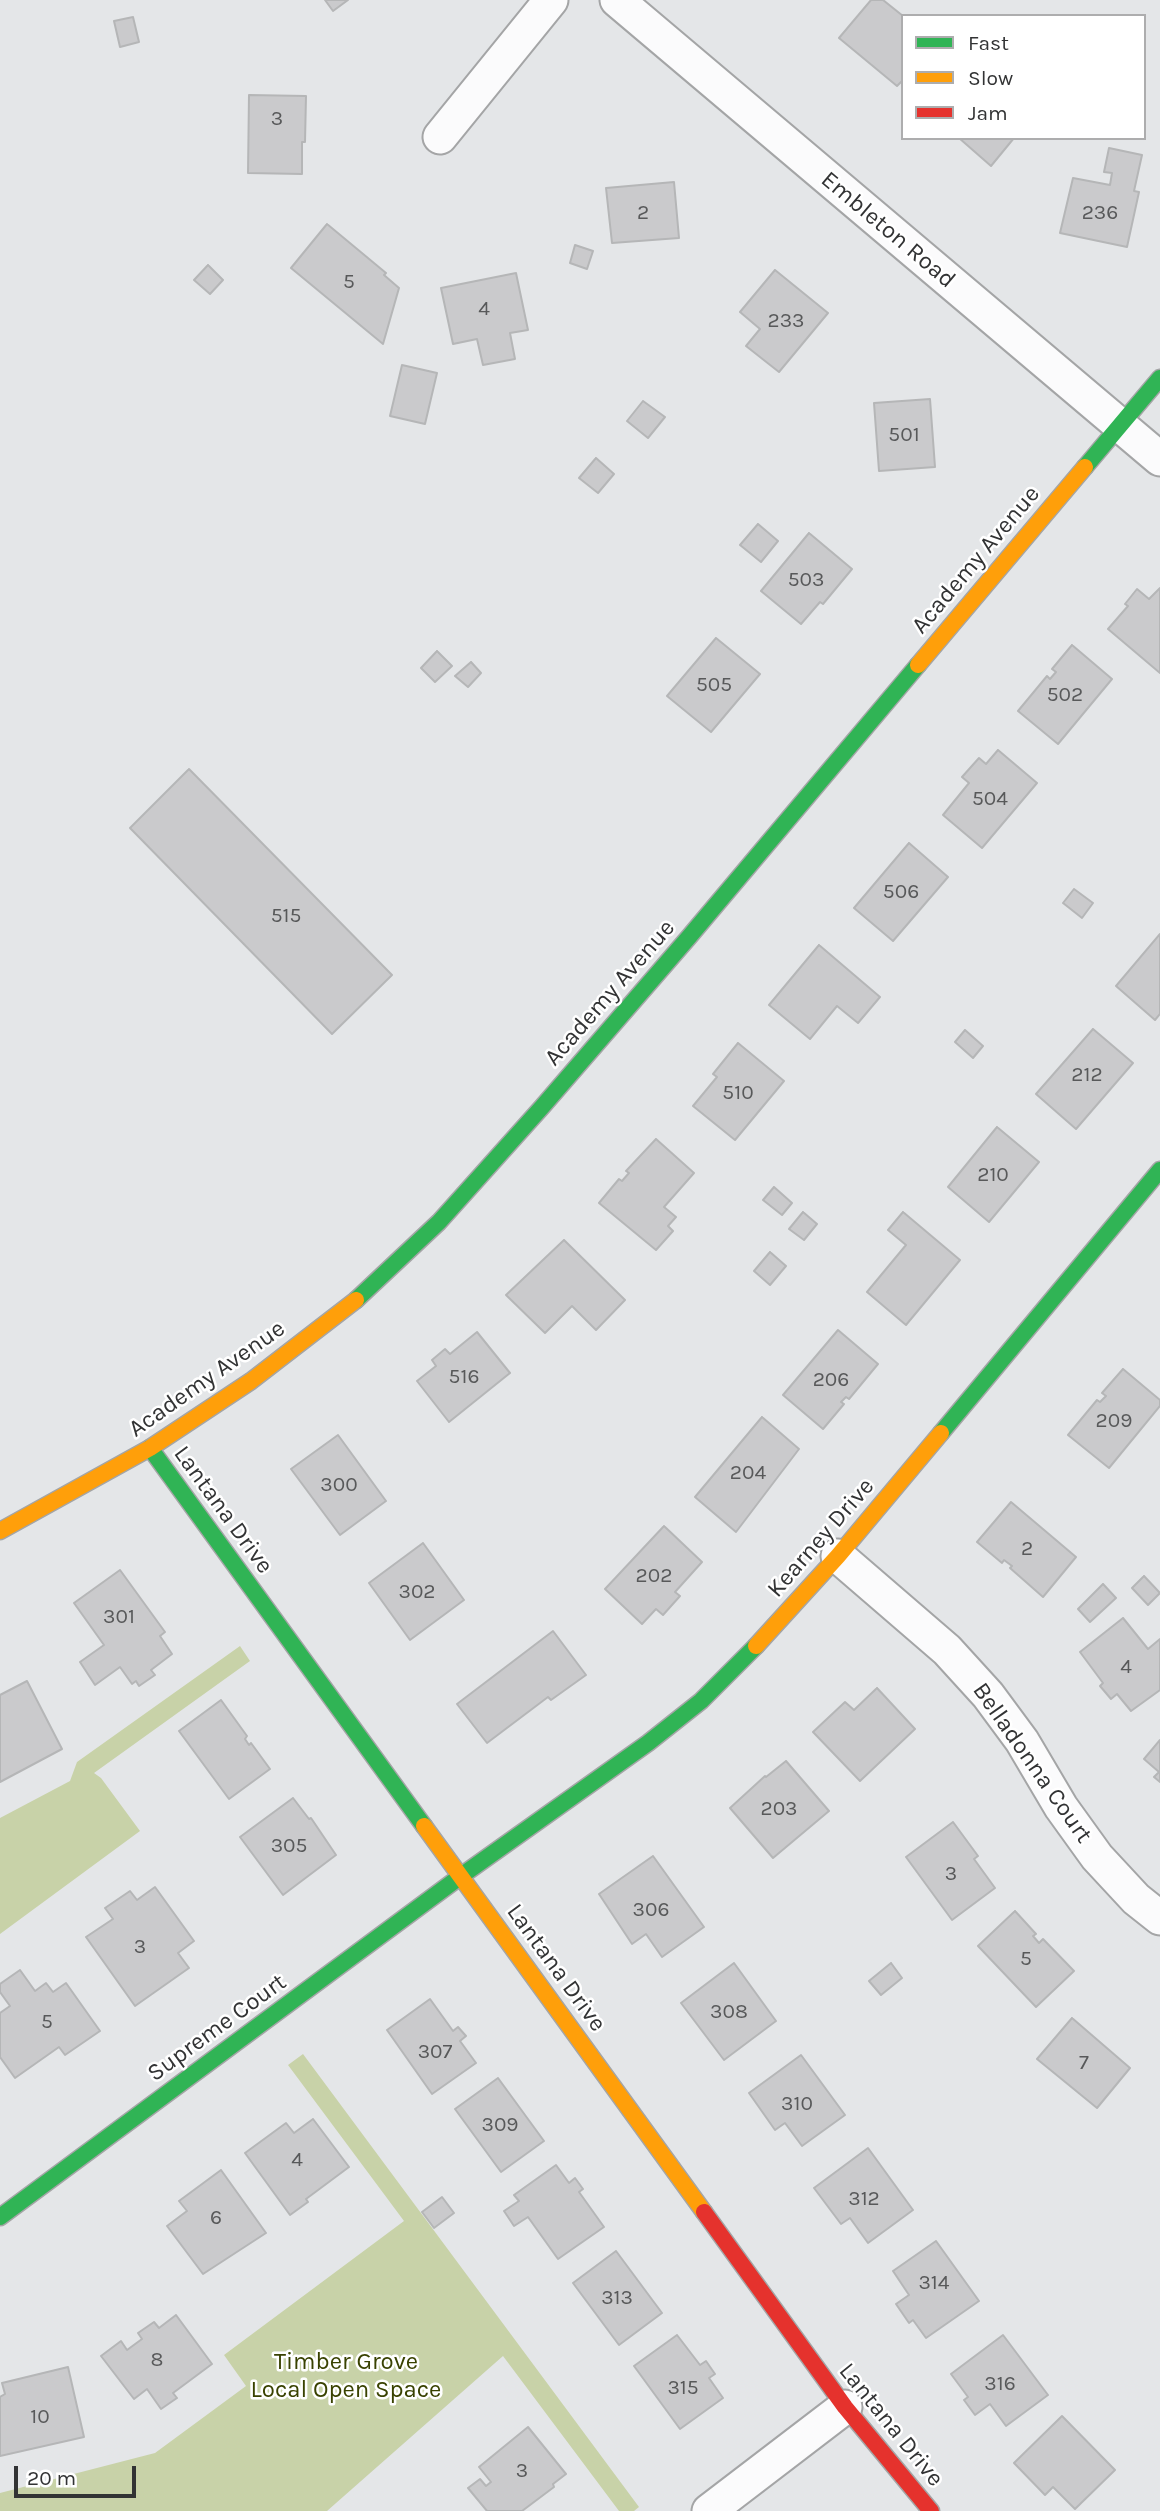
<!DOCTYPE html>
<html>
<head>
<meta charset="utf-8">
<style>
	body { margin:0 }
	#map { position:relative; width:1160px; height:2511px; overflow:hidden; background:#e4e6e8; font-family:Karla,sans-serif }
	canvas { display:block }
	.legend { position:absolute; left:901px; top:14px; width:245px; height:126px; box-sizing:border-box; background:#fff; border:2px solid #adadae; margin:0; padding:9px 12px; list-style:none; font-size:21px; color:#323334 }
	.legend li { display:flex; align-items:center; gap:14px; height:35px }
	.legend b { width:35px; border:2px solid #adadae }
	.scale { position:absolute; left:14px; top:2466px; width:122px; height:32px; box-sizing:border-box; border:4px solid #323334; border-top:0; padding-left:9px; font-size:21px; line-height:24px; white-space:nowrap; color:#323334; -webkit-text-stroke:5px #fff; paint-order:stroke }
</style>
</head>
<body>
<div id="map">
<canvas width="1160" height="2511"></canvas>
<ul class="legend">
<li><b style="height:9px;background:#30b455"></b>Fast</li>
<li><b style="height:9px;background:#ff9f0a"></b>Slow</li>
<li><b style="height:9px;background:#e5322d"></b>Jam</li>
</ul>
<div class="scale">20 m</div>
</div>
<script>
const ctx = document.querySelector('canvas').getContext('2d');
ctx.lineJoin = 'round';
function fillPath(path, color) {
  ctx.fillStyle = color;
  ctx.fill(path, 'evenodd');
}
function toPath(rows) {
  const path = new Path2D();
  for (const r of rows) {
    path.moveTo(r[0], r[1]);
    for (let i = 2; i < r.length; i += 2) path.lineTo(r[i], r[i + 1]);
  }
  return path;
}
function trace(path, color, width, dash) {
  ctx.strokeStyle = color;
  ctx.lineWidth = width;
  ctx.lineCap = dash ? 'butt' : 'round';
  ctx.setLineDash(dash || []);
  ctx.stroke(path);
}
function drawText(font, color, halo, rows, align = 'center') {
  ctx.font = font + ' Karla,sans-serif';
  ctx.lineWidth = 5;
  ctx.setLineDash([]);
  ctx.textBaseline = 'middle';
  ctx.strokeStyle = halo;
  ctx.fillStyle = color;
  for (const [text, x, y, turn = 0] of rows) {
    ctx.save();
    ctx.translate(x, y);
    ctx.rotate((+turn || 0) * Math.PI / 180);
    ctx.textAlign = isNaN(turn) ? turn : align;
    if (halo) ctx.strokeText(text, 0, 0);
    ctx.fillText(text, 0, 0);
    ctx.restore();
  }
}
fillPath(toPath([
	[240,1646,250,1661,94,1773,101,1778,140,1831,0,1934,0,1818,70,1781,77,1762],
	[303,2054,639,2507,634,2511,619,2511,503,2356,327,2511,0,2511,0,2493,155,2453,246,2386,224,2355,404,2221,288,2065]
]), '#c8d2a8');
const building = toPath([
	[325,0,348,0,333,11,325,0],
	[871,0,883,0,903,16,903,80,897,86,839,38,871,0],
	[133,17,139,42,120,47,114,21,133,17],
	[249,95,306,96,305,142,302,142,302,174,248,173,249,95],
	[959,138,1014,138,991,166,959,138],
	[1109,148,1142,155,1134,191,1139,192,1127,247,1060,233,1073,178,1110,185,1112,173,1104,172,1109,148],
	[674,182,679,238,612,243,606,188,674,182],
	[327,224,386,273,384,275,399,288,383,344,291,268,327,224],
	[575,245,593,251,587,269,570,263,575,245],
	[208,265,223,280,210,294,194,280,208,265],
	[775,270,828,313,779,372,746,346,760,329,740,312,775,270],
	[516,273,528,330,510,333,515,359,483,365,477,339,453,344,441,288,516,273],
	[402,365,437,373,425,424,390,416,402,365],
	[930,399,935,467,879,471,874,403,930,399],
	[643,401,665,417,648,438,627,421,643,401],
	[596,458,614,474,598,493,579,478,596,458],
	[758,524,778,541,761,562,740,545,758,524],
	[809,533,852,569,823,604,820,602,801,624,761,591,809,533],
	[1160,588,1160,673,1108,629,1128,606,1125,604,1137,589,1149,599,1160,588],
	[716,638,760,674,711,732,667,696,716,638],
	[1072,645,1112,679,1058,744,1018,711,1047,676,1050,679,1056,672,1052,669,1072,645],
	[437,651,452,666,435,682,421,668,437,651],
	[471,662,481,673,468,687,455,676,471,662],
	[998,750,1037,783,982,848,943,815,969,783,962,777,979,758,986,764,998,750],
	[189,769,392,975,332,1034,130,828,189,769],
	[909,843,948,877,893,941,854,908,909,843],
	[1074,889,1093,903,1082,918,1063,903,1074,889],
	[1160,934,1160,1014,1155,1020,1116,986,1160,934],
	[819,945,880,997,858,1023,837,1006,810,1039,769,1005,819,945],
	[1093,1029,1133,1063,1076,1129,1036,1094,1093,1029],
	[965,1030,983,1046,973,1058,955,1042,965,1030],
	[738,1043,784,1081,735,1140,693,1106,717,1077,713,1074,738,1043],
	[997,1127,1039,1162,989,1222,948,1187,997,1127],
	[656,1139,694,1173,664,1207,676,1217,668,1226,673,1231,656,1250,599,1203,619,1179,622,1181,629,1173,626,1171,656,1139],
	[774,1187,792,1203,782,1215,763,1200,774,1187],
	[803,1212,817,1224,804,1240,789,1229,803,1212],
	[903,1212,960,1260,906,1325,867,1292,906,1245,888,1230,903,1212],
	[564,1240,625,1300,596,1330,572,1306,545,1333,506,1295,564,1240],
	[770,1252,786,1266,770,1285,754,1271,770,1252],
	[838,1330,878,1364,849,1399,846,1397,841,1402,844,1404,823,1429,783,1395,838,1330],
	[477,1332,510,1373,449,1422,417,1381,436,1366,432,1360,445,1349,450,1354,477,1332],
	[1123,1369,1160,1400,1160,1406,1109,1468,1068,1435,1097,1400,1100,1402,1106,1396,1102,1393,1123,1369],
	[762,1417,799,1449,736,1532,695,1497,762,1417],
	[338,1435,386,1501,340,1535,291,1469,338,1435],
	[1011,1502,1076,1557,1043,1597,1010,1568,1012,1566,1004,1560,1002,1563,977,1542,1011,1502],
	[664,1526,702,1562,675,1592,680,1596,663,1615,656,1609,642,1624,605,1589,664,1526],
	[423,1543,464,1600,410,1640,369,1583,423,1543],
	[120,1570,165,1632,160,1636,172,1654,151,1670,155,1675,139,1686,136,1681,132,1684,120,1667,95,1685,80,1662,104,1645,74,1603,120,1570],
	[1144,1576,1160,1593,1148,1605,1132,1588,1144,1576],
	[1103,1584,1116,1598,1090,1622,1078,1609,1103,1584],
	[1123,1618,1148,1649,1160,1639,1160,1690,1131,1711,1117,1694,1111,1699,1100,1686,1103,1683,1080,1652,1123,1618],
	[553,1631,586,1675,551,1700,548,1697,487,1743,457,1704,553,1631],
	[27,1681,62,1749,0,1782,0,1695,27,1681],
	[877,1688,915,1729,860,1781,813,1732,845,1702,854,1710,877,1688],
	[221,1700,247,1736,245,1739,249,1745,251,1743,270,1769,229,1799,179,1731,221,1700],
	[1160,1740,1160,1782,1154,1777,1159,1772,1144,1759,1160,1740],
	[786,1761,829,1811,773,1858,730,1808,765,1776,766,1777,786,1761],
	[293,1798,309,1819,311,1818,336,1855,283,1895,240,1837,293,1798],
	[953,1822,978,1856,974,1859,995,1888,952,1920,906,1857,953,1822],
	[653,1856,704,1927,662,1957,646,1934,632,1944,599,1894,653,1856],
	[155,1887,194,1941,178,1953,189,1968,135,2006,86,1937,113,1919,105,1908,130,1891,137,1900,155,1887],
	[1015,1911,1036,1934,1033,1936,1039,1943,1043,1939,1074,1971,1036,2007,978,1946,1015,1911],
	[734,1963,776,2021,724,2060,681,2003,734,1963],
	[891,1963,902,1978,881,1995,869,1981,891,1963],
	[20,1970,35,1991,46,1983,53,1992,66,1983,100,2031,65,2055,59,2047,15,2078,0,2057,0,2013,10,2006,0,1992,0,1984,20,1970],
	[430,1999,453,2031,458,2027,466,2036,460,2041,476,2063,432,2094,387,2030,430,1999],
	[1072,2018,1130,2068,1097,2108,1037,2059,1072,2018],
	[801,2055,845,2115,802,2146,785,2123,775,2130,749,2093,801,2055],
	[498,2078,544,2141,501,2172,455,2109,498,2078],
	[313,2119,349,2167,306,2199,308,2202,290,2215,245,2153,286,2123,294,2133,313,2119],
	[868,2148,913,2210,868,2243,850,2218,841,2224,814,2188,868,2148],
	[556,2165,569,2183,575,2178,583,2189,579,2192,604,2227,558,2259,528,2217,514,2226,504,2211,519,2201,514,2195,556,2165],
	[221,2170,266,2233,203,2274,167,2226,187,2211,179,2201,221,2170],
	[442,2197,454,2213,434,2228,422,2212,442,2197],
	[936,2241,979,2301,926,2338,913,2320,909,2323,896,2304,909,2295,893,2271,936,2241],
	[616,2251,662,2313,619,2345,573,2283,616,2251],
	[176,2315,212,2364,173,2393,177,2398,161,2409,147,2389,134,2399,101,2356,121,2341,127,2350,142,2339,138,2333,154,2322,159,2328,176,2315],
	[677,2335,700,2365,706,2361,715,2374,709,2378,723,2398,680,2429,634,2366,677,2335],
	[1003,2335,1048,2395,1006,2426,990,2404,975,2415,964,2400,968,2397,951,2374,1003,2335],
	[68,2367,84,2437,0,2456,0,2397,5,2394,2,2383,68,2367],
	[1062,2416,1115,2470,1075,2509,1053,2487,1045,2495,1014,2463,1062,2416],
	[528,2427,566,2474,553,2484,554,2487,522,2511,487,2511,468,2488,480,2479,486,2486,491,2482,479,2467,528,2427]
]);
fillPath(building, '#cacacc');
trace(building, '#b5b6b7', 2);
const street = toPath([
	[617,0,1160,459],
	[440,137,551,0],
	[838,1556,947,1650,988,1695,1022,1741,1061,1807,1097,1857,1136,1899,1160,1918],
	[709,2511,845,2407]
]);
const fast = toPath([
	[1085,467,1160,378],
	[356,1300,439,1222,542,1107,689,937,918,665],
	[941,1433,1160,1170],
	[150,1448,424,1826],
	[0,2217,461,1876,648,1743,701,1701,756,1646]
]);
const slow = toPath([
	[918,665,1085,467],
	[0,1531,150,1448,251,1381,356,1300],
	[756,1646,838,1556,941,1433],
	[424,1826,704,2212]
]);
const jam = toPath([
	[704,2212,845,2407,931,2511]
]);
trace(street, '#a4a5a6', 37);
trace(fast, '#a4a5a6', 19);
trace(slow, '#a4a5a6', 19);
trace(jam, '#a4a5a6', 19);
trace(street, '#fbfbfc', 33);
trace(fast, '#30b455', 16);
trace(slow, '#ff9f0a', 16);
trace(jam, '#e5322d', 16);
drawText('21px', '#58595a', null, [
	["3",277,119],
	["2",643,213],
	["236",1100,213],
	["5",349,282],
	["4",484,309],
	["233",786,321],
	["501",904,435],
	["503",806,580],
	["505",714,685],
	["502",1065,695],
	["504",990,799],
	["506",901,892],
	["515",286,916],
	["212",1087,1075],
	["510",738,1093],
	["210",993,1175],
	["516",464,1377],
	["206",831,1380],
	["209",1114,1421],
	["204",748,1473],
	["300",339,1485],
	["2",1027,1549],
	["202",654,1576],
	["302",417,1592],
	["301",119,1617],
	["4",1126,1667],
	["203",779,1809],
	["305",289,1846],
	["3",951,1874],
	["306",651,1910],
	["3",140,1947],
	["5",1026,1959],
	["308",729,2012],
	["5",47,2022],
	["307",435,2052],
	["7",1084,2063],
	["310",797,2104],
	["309",500,2125],
	["4",297,2160],
	["312",864,2199],
	["6",216,2218],
	["314",934,2283],
	["313",617,2298],
	["8",157,2360],
	["316",1000,2384],
	["315",683,2388],
	["10",40,2417],
	["3",522,2471]
]);
drawText('24px', '#323334', '#fff', [
	["Embleton Road",888,230,40],
	["Academy Avenue",976,560,-50],
	["Academy Avenue",610,993,-49],
	["Academy Avenue",207,1379,-35],
	["Lantana Drive",223,1510,54],
	["Kearney Drive",821,1538,-49],
	["Belladonna Court",1032,1763,55],
	["Lantana Drive",556,1968,54],
	["Supreme Court",217,2028,-36],
	["Lantana Drive",891,2425,51]
]);
drawText('24px', '#394201', '#fff', [
	["Timber Grove",346,2362],
	["Local Open Space",346,2390]
]);
</script>
</body>
</html>
